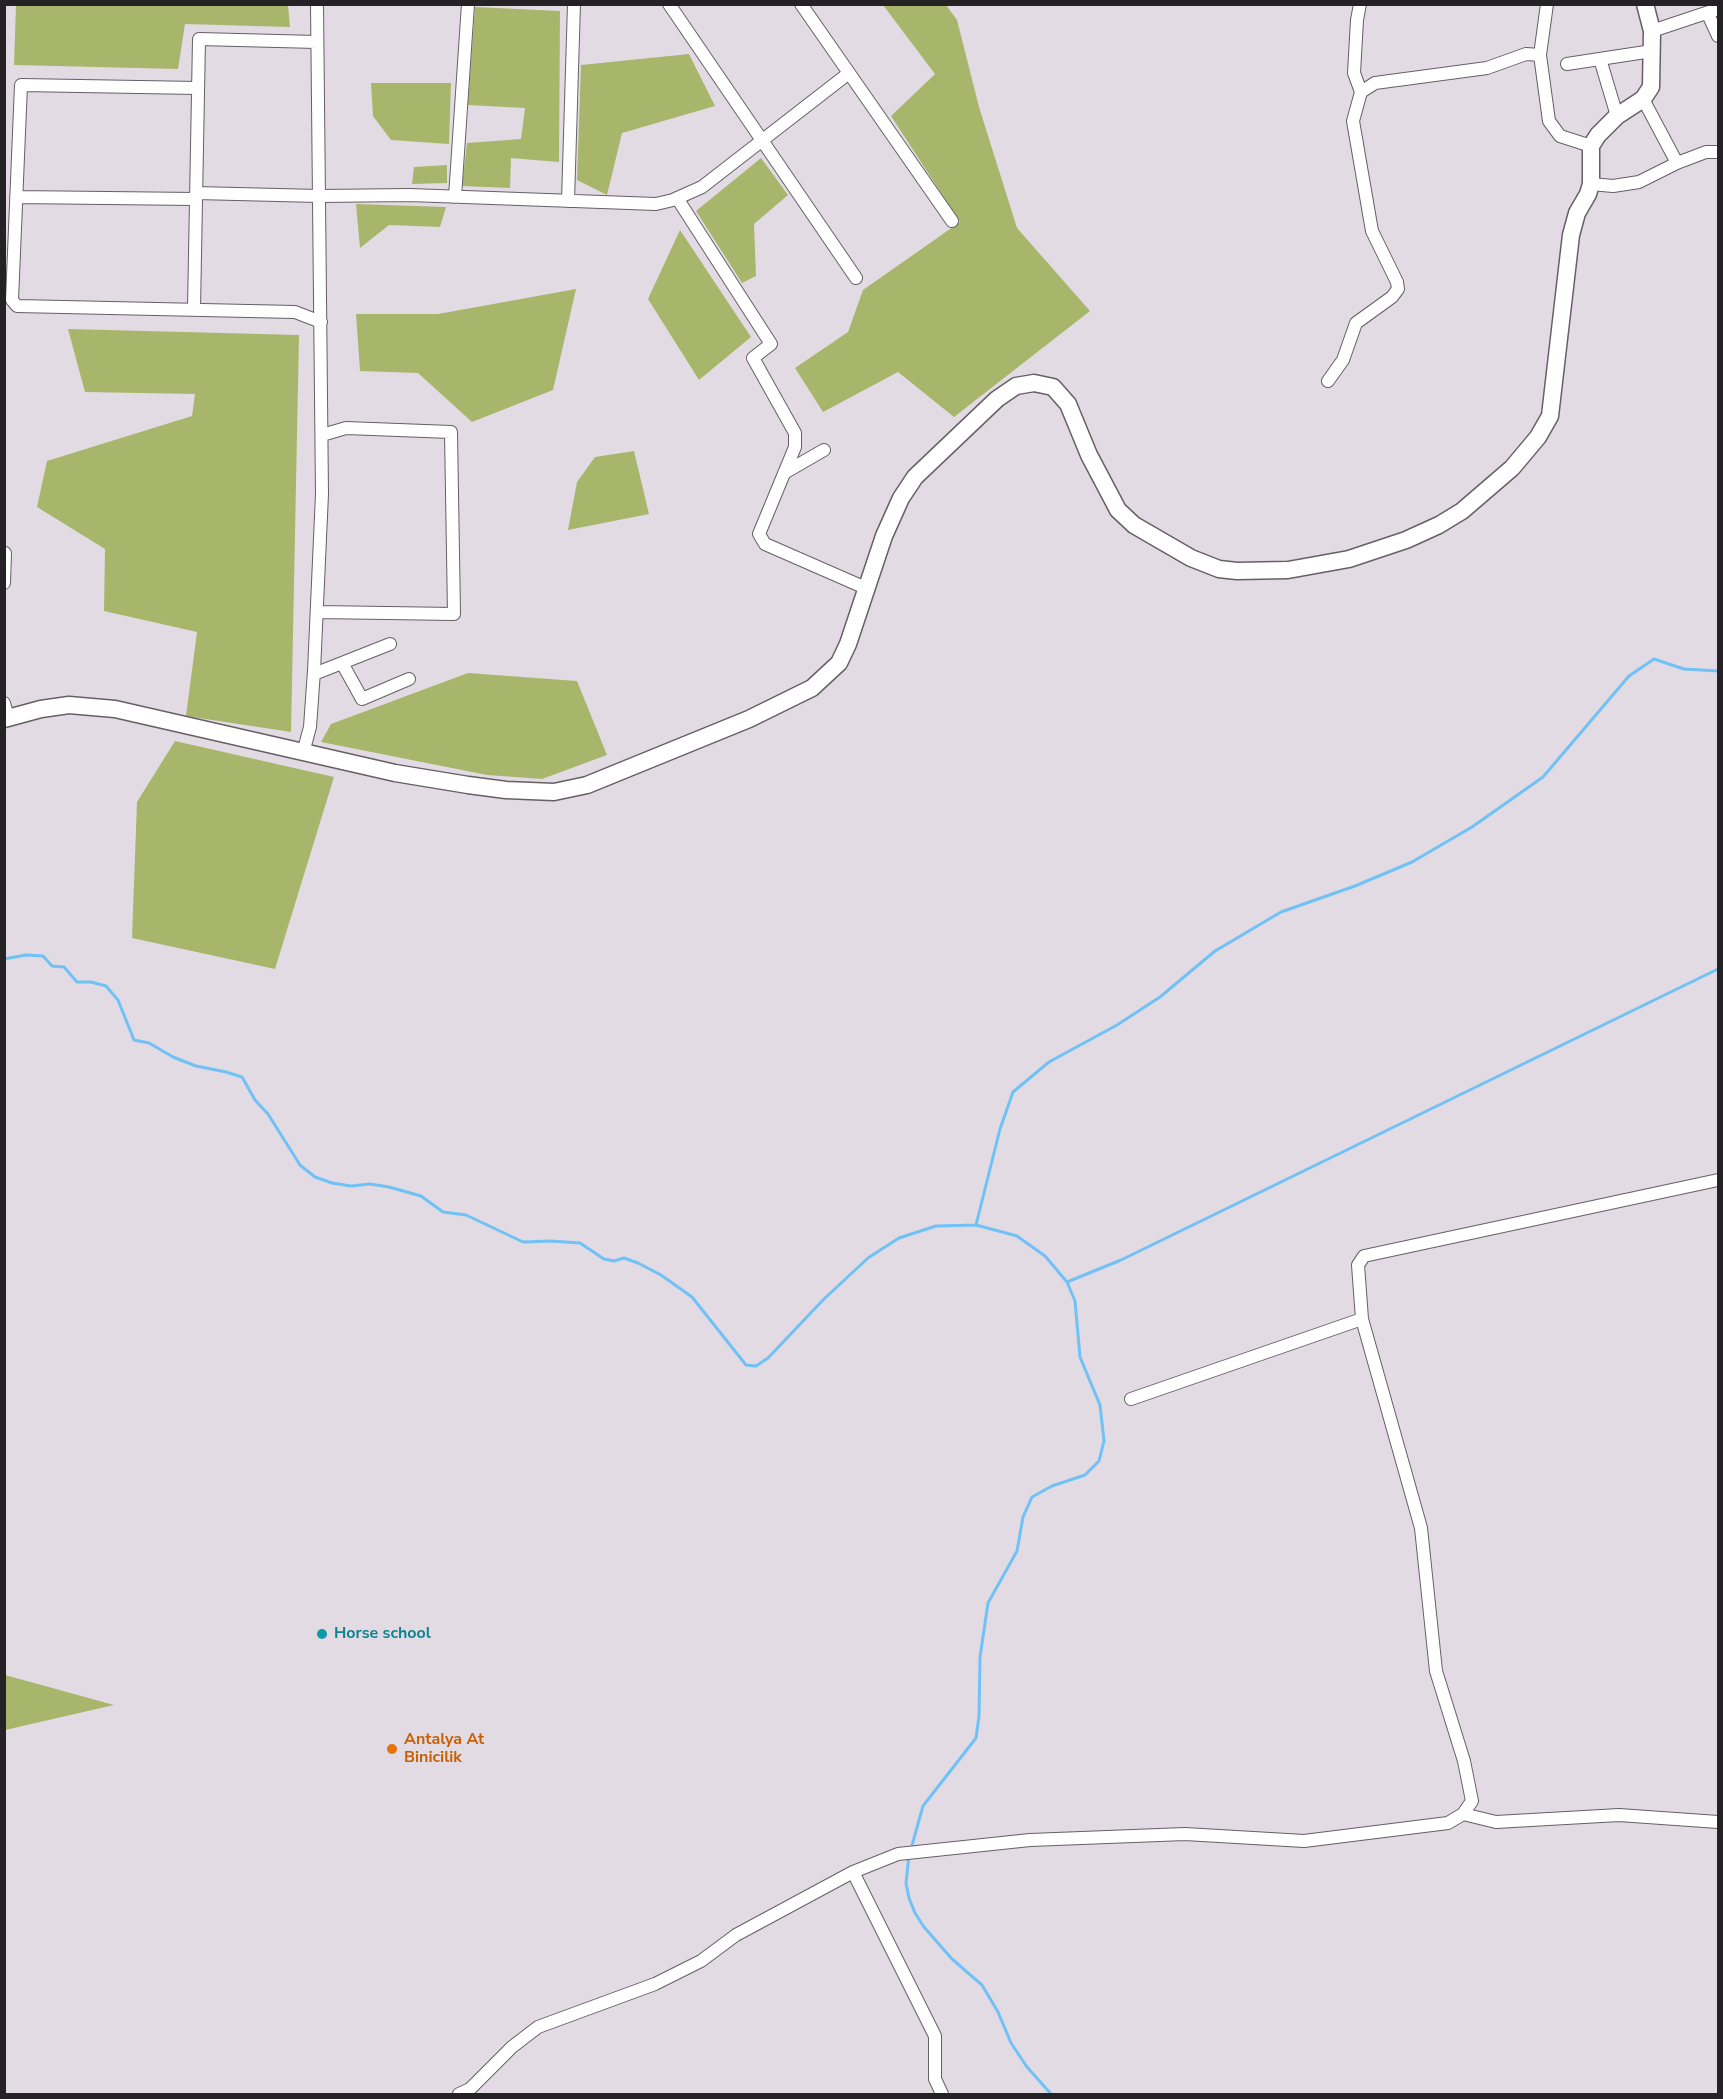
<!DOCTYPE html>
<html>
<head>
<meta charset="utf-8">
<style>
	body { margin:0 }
	#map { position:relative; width:1723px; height:2099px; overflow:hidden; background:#e3dbe3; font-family:"Nunito Sans",sans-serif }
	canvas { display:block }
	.frame { position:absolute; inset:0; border:6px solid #252225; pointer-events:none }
</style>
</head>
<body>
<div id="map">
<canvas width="1723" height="2099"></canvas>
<div class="frame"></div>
</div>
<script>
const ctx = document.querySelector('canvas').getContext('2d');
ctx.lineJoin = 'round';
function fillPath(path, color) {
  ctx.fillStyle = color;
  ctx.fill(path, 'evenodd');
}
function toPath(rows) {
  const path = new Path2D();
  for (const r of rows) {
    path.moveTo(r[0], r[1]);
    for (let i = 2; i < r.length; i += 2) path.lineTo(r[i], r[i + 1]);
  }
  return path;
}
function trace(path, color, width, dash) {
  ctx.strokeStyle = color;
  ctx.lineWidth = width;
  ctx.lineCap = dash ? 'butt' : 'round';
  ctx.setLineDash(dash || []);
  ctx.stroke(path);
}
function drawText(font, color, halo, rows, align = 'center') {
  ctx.font = font + ' "Nunito Sans",sans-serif';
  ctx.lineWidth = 4.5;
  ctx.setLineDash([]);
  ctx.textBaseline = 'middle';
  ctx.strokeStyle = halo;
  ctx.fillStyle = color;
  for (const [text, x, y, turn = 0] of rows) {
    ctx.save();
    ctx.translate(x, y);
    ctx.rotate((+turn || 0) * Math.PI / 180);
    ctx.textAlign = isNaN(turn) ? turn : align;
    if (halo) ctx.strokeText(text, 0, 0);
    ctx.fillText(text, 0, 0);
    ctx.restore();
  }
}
fillPath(toPath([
	[16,5,288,5,290,27,185,24,178,69,14,65],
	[883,5,946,5,957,20,979,107,1017,228,1090,311,954,417,898,372,823,412,795,368,848,332,863,290,960,222,891,116,935,74],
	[475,7,560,11,559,162,511,158,510,188,462,186,467,143,521,139,525,108,468,105],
	[689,54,715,106,622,133,607,195,577,180,581,65],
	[371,83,451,83,449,144,391,140,373,116],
	[761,158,788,195,754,224,756,276,742,283,696,211],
	[447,165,447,183,412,184,414,167],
	[356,204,446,207,440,227,389,225,360,248],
	[680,230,751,337,699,380,648,299],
	[576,289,553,390,472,422,418,373,360,371,356,314,438,314],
	[68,329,299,335,291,732,186,716,197,632,104,611,105,549,37,507,47,461,192,416,195,394,85,392],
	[634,451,649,514,568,530,577,482,595,457],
	[468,673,577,681,607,755,542,779,487,775,321,742,331,724],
	[175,741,334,777,275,969,132,938,137,802],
	[5,1675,114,1705,5,1730]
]), '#a8b66c');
trace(toPath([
	[4,959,26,955,43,956,52,966,64,967,77,982,91,982,106,986,118,1000,134,1040,149,1043,173,1057,196,1066,226,1072,242,1077,255,1100,268,1114,300,1165,315,1177,332,1183,351,1186,370,1184,389,1187,421,1196,443,1212,466,1215,523,1242,551,1241,580,1243,604,1259,614,1261,624,1258,638,1263,661,1275,692,1297,746,1365,756,1366,768,1358,823,1300,868,1258,899,1238,936,1226,976,1225,1017,1236,1045,1256,1067,1282,1075,1301,1080,1357,1100,1405,1104,1441,1099,1461,1085,1475,1052,1486,1032,1497,1023,1517,1017,1551,988,1603,980,1657,979,1716,976,1738,923,1806,911,1849],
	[976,1225,1000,1129,1013,1092,1049,1062,1117,1025,1160,997,1215,951,1281,912,1355,886,1412,862,1472,827,1543,777,1629,676,1654,659,1684,669,1718,671],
	[1067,1282,1121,1260,1718,969],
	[909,1855,906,1883,909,1898,915,1913,924,1927,952,1959,982,1985,998,2012,1011,2043,1027,2067,1051,2094]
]), '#70c2f6', 3);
const street = toPath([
	[669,4,856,278],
	[801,4,952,221],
	[1360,4,1357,20,1354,73,1361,92],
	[1708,14,1718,36],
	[1652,31,1718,9],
	[1540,55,1547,4],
	[1600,59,1617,116],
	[1567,64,1652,51],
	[198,88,21,85,12,300,17,306,295,312,321,322],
	[1643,99,1677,163],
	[1591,184,1613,186,1639,182,1677,163,1706,152,1718,152],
	[196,193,319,196,410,195,656,204,673,200,702,187,849,73],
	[16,197,196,199],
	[455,197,468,4],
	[677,198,771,344,753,358,795,433,795,447,759,534,765,544,868,589],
	[568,201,574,4],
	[194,309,199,39,317,42],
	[1328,381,1343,360,1356,323,1392,297,1398,289,1397,282,1372,231,1353,121,1361,92,1375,83,1487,68,1526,54,1540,55,1549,121,1560,136,1591,146],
	[784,473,824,450],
	[4,583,5,553],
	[318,612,454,614,451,432,346,428,322,435],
	[342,663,362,699,409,679],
	[314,674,390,644],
	[4,703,8,718],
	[303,753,310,727,314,671,322,494,317,4],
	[1131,1399,1362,1319],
	[1463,1814,1496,1822,1619,1815,1718,1822],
	[853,1872,935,2036,935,2079,942,2094],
	[459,2094,470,2089,512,2047,538,2027,655,1984,701,1961,736,1935,853,1872,898,1854,1030,1840,1185,1834,1304,1841,1448,1823,1463,1814,1472,1801,1464,1761,1436,1671,1421,1528,1362,1319,1358,1265,1364,1256,1718,1180]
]);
const secondary = toPath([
	[4,719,41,709,69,705,115,709,395,773,468,785,506,790,554,792,587,785,749,719,812,688,839,663,848,644,884,536,901,498,915,477,997,399,1016,386,1034,383,1053,387,1068,404,1089,455,1118,510,1134,525,1191,558,1219,569,1237,571,1288,570,1349,559,1406,540,1439,525,1462,511,1512,468,1538,437,1550,416,1571,235,1577,213,1588,194,1591,184,1591,146,1598,135,1617,116,1643,99,1651,87,1652,31,1645,4]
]);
trace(street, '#665f66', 14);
trace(secondary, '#665f66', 19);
trace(street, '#fff', 12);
trace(secondary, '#fff', 16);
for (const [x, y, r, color] of [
	[322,1634,6,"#0f9aa8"],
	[392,1749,6,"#e8710a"]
]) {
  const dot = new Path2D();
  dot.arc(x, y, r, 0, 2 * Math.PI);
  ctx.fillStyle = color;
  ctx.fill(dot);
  trace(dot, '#e3dbe3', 2);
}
drawText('bold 16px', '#0d838f', '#e3dbe3', [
	["Horse school",334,1634]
], 'left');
drawText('bold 16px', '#c56008', '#e3dbe3', [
	["Antalya At",404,1740],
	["Binicilik",404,1758]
], 'left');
</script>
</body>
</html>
